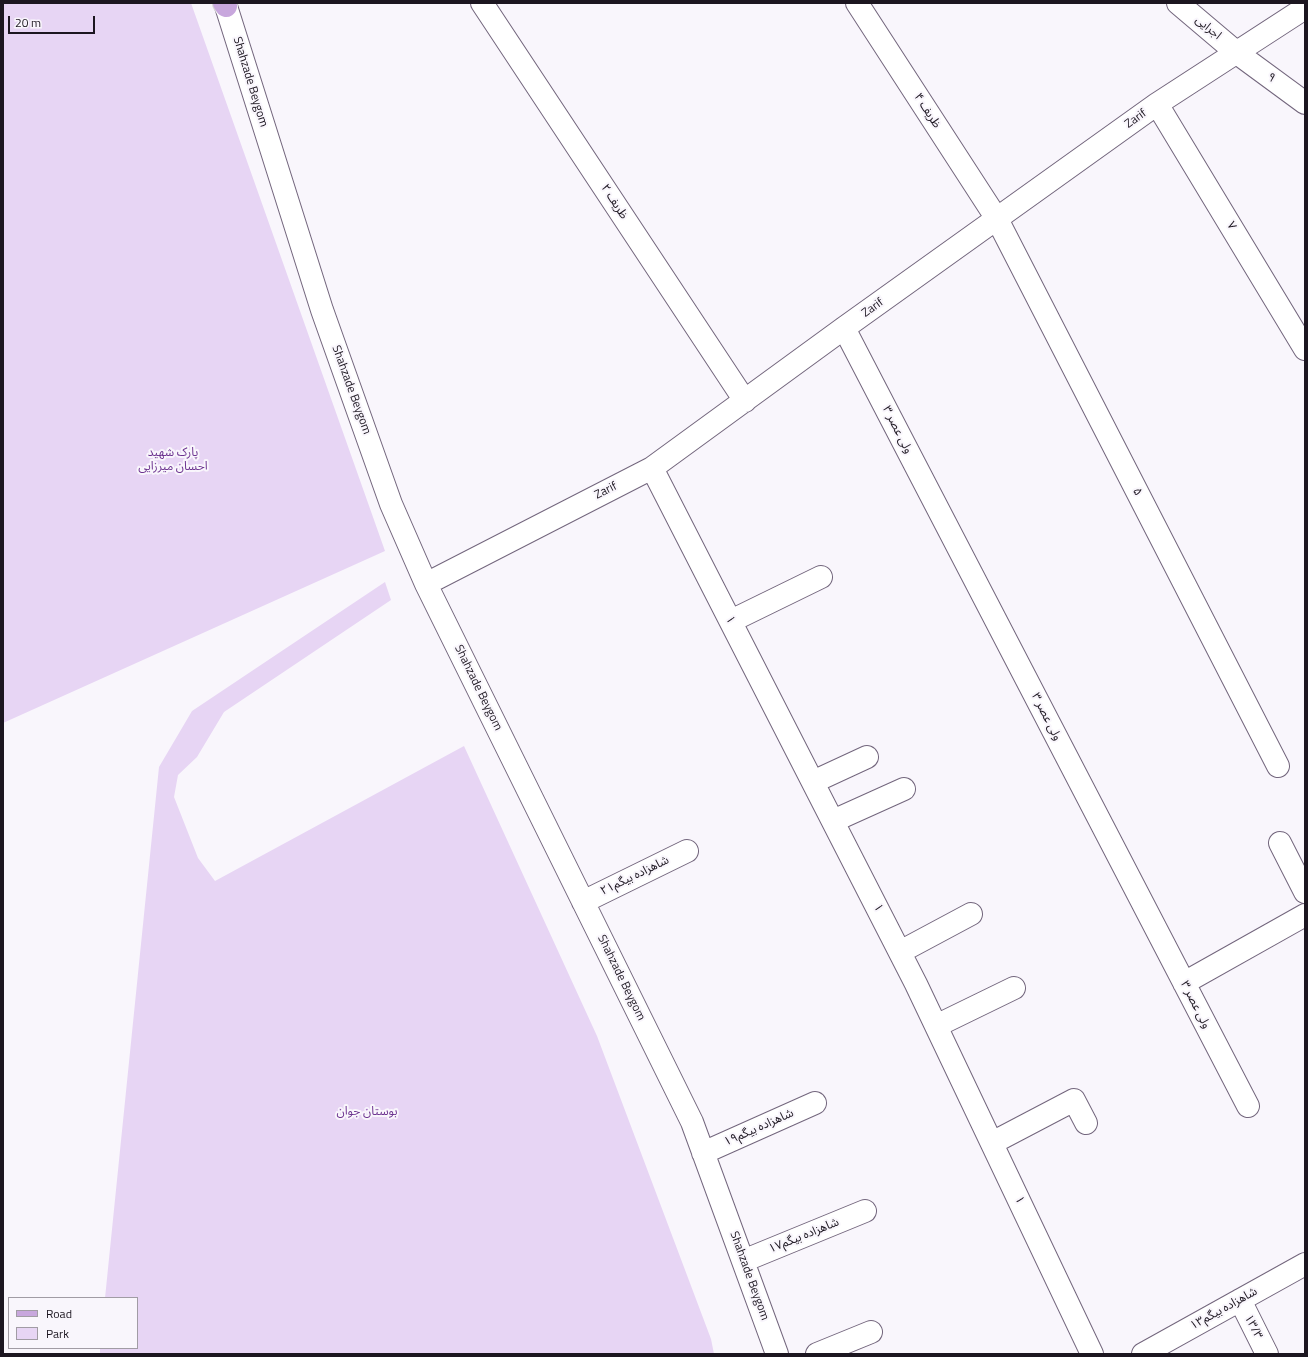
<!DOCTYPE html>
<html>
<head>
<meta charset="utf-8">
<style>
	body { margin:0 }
	#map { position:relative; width:1308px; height:1357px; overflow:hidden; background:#f9f6fc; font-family:"Titillium Web",sans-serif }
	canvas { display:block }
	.frame { position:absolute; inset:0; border:4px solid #1c1620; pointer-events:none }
	.legend { position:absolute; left:8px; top:1297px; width:130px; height:52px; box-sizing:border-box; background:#f9f6fc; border:1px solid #a19ca4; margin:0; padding:5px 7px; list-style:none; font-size:12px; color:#1c1620 }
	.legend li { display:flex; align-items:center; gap:8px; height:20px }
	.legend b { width:20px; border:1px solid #a19ca4 }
	.scale { position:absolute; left:8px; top:16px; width:87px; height:18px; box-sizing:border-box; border:2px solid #1c1620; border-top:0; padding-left:5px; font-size:12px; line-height:14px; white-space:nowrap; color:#1c1620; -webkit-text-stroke:3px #f9f6fc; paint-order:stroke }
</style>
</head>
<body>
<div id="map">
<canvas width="1308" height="1357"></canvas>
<div class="frame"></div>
<ul class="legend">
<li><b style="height:5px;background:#c8a7dd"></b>Road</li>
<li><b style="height:11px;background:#e7d5f4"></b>Park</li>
</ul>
<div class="scale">20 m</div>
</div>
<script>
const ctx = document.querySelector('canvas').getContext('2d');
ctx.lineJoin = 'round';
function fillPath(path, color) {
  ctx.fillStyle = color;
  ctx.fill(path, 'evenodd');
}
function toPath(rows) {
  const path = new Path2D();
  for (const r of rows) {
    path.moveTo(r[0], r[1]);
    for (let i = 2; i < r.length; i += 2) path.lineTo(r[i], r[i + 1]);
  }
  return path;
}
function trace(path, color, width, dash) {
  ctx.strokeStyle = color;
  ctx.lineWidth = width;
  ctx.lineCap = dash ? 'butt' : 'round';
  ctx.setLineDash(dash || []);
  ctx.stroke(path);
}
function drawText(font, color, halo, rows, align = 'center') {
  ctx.font = font + ' "Titillium Web","Noto Sans Arabic",sans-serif';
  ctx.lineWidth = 4;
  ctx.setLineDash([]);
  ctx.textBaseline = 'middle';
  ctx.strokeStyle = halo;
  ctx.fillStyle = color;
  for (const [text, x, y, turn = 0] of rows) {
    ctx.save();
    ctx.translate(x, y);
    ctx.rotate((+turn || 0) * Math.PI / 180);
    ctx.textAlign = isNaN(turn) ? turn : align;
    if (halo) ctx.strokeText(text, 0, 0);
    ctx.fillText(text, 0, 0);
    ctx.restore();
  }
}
fillPath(toPath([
	[3,3,191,3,385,551,3,723],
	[385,582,391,600,224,712,197,757,178,775,174,797,198,858,215,881,464,746,597,1036,711,1339,714,1354,100,1354,100,1348,137,1348,137,1298,105,1298,159,767,192,711]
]), '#e7d5f4');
const minor = toPath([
	[225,3,322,310,391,504,426,584,692,1122,777,1354],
	[482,3,745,401],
	[857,3,997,219,1278,766],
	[1178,3,1237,53,1305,103],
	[1157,104,1305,349],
	[844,328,1248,1106],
	[652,468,916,984,1092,1354],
	[426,584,652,468,844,328,1157,104,1305,8],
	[731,621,821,577],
	[813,782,867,757],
	[833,821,904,789],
	[1280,843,1305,892],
	[583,902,687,851],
	[900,952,971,914],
	[1184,983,1305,915],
	[936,1026,1014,988],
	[992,1143,1074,1100,1086,1123],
	[703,1153,815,1103],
	[743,1261,865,1211],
	[1240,1300,1267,1354],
	[817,1354,871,1332],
	[1143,1354,1305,1264]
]);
const major = toPath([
	[224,3,226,6]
]);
trace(minor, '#73667d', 24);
trace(major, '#d6d5d7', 24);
trace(minor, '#fff', 22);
trace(major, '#c8a7dd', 22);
drawText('12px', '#1c1620', '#f9f6fc', [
	["اجرایی",1208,28,40],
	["۹",1271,78,37],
	["Shahzade Beygom",250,82,73],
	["ظریف ۴",927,111,57],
	["Zarif",1136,119,-36],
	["ظریف ۲",614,202,57],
	["۷",1231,226,59],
	["Zarif",873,308,-36],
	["Shahzade Beygom",351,390,70],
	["ولی عصر ۳",897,430,63],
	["Zarif",606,491,-27],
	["۵",1137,492,63],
	["۱",730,620,63],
	["Shahzade Beygom",478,688,64],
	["ولی عصر ۳",1046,717,63],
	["شاهزاده بیگم۲۱",635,876,-26],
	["۱",878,908,63],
	["Shahzade Beygom",621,978,64],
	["ولی عصر ۳",1195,1005,63],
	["شاهزاده بیگم۱۹",759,1128,-24],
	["۱",1019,1200,65],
	["شاهزاده بیگم۱۷",804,1236,-22],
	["Shahzade Beygom",749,1276,70],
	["شاهزاده بیگم۱۳",1224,1309,-29],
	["۱۳/۳",1253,1327,63]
]);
drawText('12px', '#6d3490', '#f9f6fc', [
	["پارک شهید",173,453],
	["احسان میرزایی",173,467],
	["بوستان جوان",367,1112]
]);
</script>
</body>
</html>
